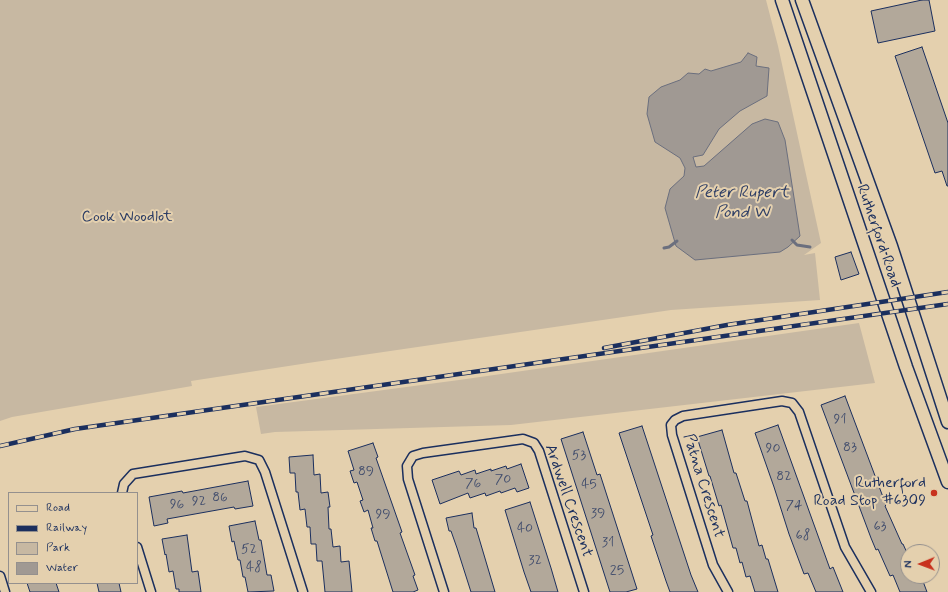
<!DOCTYPE html>
<html>
<head>
<meta charset="utf-8">
<style>
	body { margin:0 }
	#map { position:relative; width:948px; height:592px; overflow:hidden; background:#e4d0ae; font-family:Mynerve,sans-serif }
	canvas { display:block }
	.legend { position:absolute; left:8px; top:492px; width:130px; height:92px; box-sizing:border-box; background:#e4d0ae; border:1px solid #94908e; margin:0; padding:5px 7px; list-style:none; font-size:12px; color:#1b2f5e }
	.legend li { display:flex; align-items:center; gap:8px; height:20px }
	.legend b { width:20px; border:1px solid #94908e }
	.north { position:absolute; left:900px; top:544px; width:40px; height:40px; box-sizing:border-box; background:#e4d0ae; border:1px solid #94908e; border-radius:50%; rotate:269deg; font-size:11px; font-weight:700; line-height:16px; text-align:center; color:#1b2f5e }
	.north::after { content:''; display:block; margin:auto; width:14px; height:18px; background:#c8321e; clip-path:polygon(50% 0,100% 100%,50% 72%,0 100%) }
</style>
</head>
<body>
<div id="map">
<canvas width="948" height="592"></canvas>
<ul class="legend">
<li><b style="height:5px;background:#e4d0ae"></b>Road</li>
<li><b style="height:5px;background:#1b2f5e"></b>Railway</li>
<li><b style="height:11px;background:#c7b8a2"></b>Park</li>
<li><b style="height:11px;background:#a09993"></b>Water</li>
</ul>
<div class="north">N</div>
</div>
<script>
const ctx = document.querySelector('canvas').getContext('2d');
ctx.lineJoin = 'round';
function fillPath(path, color) {
  ctx.fillStyle = color;
  ctx.fill(path, 'evenodd');
}
function toPath(rows) {
  const path = new Path2D();
  for (const r of rows) {
    path.moveTo(r[0], r[1]);
    for (let i = 2; i < r.length; i += 2) path.lineTo(r[i], r[i + 1]);
  }
  return path;
}
function trace(path, color, width, dash) {
  ctx.strokeStyle = color;
  ctx.lineWidth = width;
  ctx.lineCap = dash ? 'butt' : 'round';
  ctx.setLineDash(dash || []);
  ctx.stroke(path);
}
function drawText(font, color, halo, rows, align = 'center') {
  ctx.font = font + ' Mynerve,sans-serif';
  ctx.lineWidth = 4;
  ctx.setLineDash([]);
  ctx.textBaseline = 'middle';
  ctx.strokeStyle = halo;
  ctx.fillStyle = color;
  for (const [text, x, y, turn = 0] of rows) {
    ctx.save();
    ctx.translate(x, y);
    ctx.rotate((+turn || 0) * Math.PI / 180);
    ctx.textAlign = isNaN(turn) ? turn : align;
    if (halo) ctx.strokeText(text, 0, 0);
    ctx.fillText(text, 0, 0);
    ctx.restore();
  }
}
fillPath(toPath([
	[0,0,766,0,778,46,821,243,804,255,815,253,820,300,671,310,308,363,191,381,192,386,12,417,0,421],
	[859,323,875,383,511,425,275,432,261,434,256,407,459,380]
]), '#c7b8a2');
const water = toPath([
	[748,53,757,57,756,66,769,68,767,96,740,111,719,129,703,155,693,157,696,167,704,166,752,124,765,119,778,122,785,140,800,236,788,247,780,252,695,260,676,246,665,208,670,189,684,176,685,168,680,158,655,142,647,114,649,97,661,87,680,80,688,73,699,74,705,69,711,71,741,62,748,53]
]);
fillPath(water, '#a09993');
trace(water, '#6b6f7e', 1);
trace(toPath([
	[792,240,797,245,810,247],
	[664,248,669,247,677,241]
]), '#6b6f7e', 3);
const building = toPath([
	[922,0,929,0,935,31,878,43,871,11,922,0],
	[922,47,948,123,948,186,947,186,942,171,935,173,895,56,922,47],
	[851,252,859,274,841,280,835,257,851,252],
	[845,396,886,505,885,506,902,544,903,544,908,555,908,576,921,576,927,592,900,592,893,575,890,576,878,549,876,550,871,538,821,405,845,396],
	[778,425,830,569,833,567,843,592,816,592,808,573,804,574,789,534,774,487,755,433,778,425],
	[642,426,691,575,698,592,670,592,666,581,651,536,653,535,619,433,642,426],
	[722,430,734,473,736,473,745,501,747,501,759,546,762,545,766,559,768,559,778,592,755,592,750,576,746,577,742,562,740,563,736,548,733,548,721,505,719,506,710,476,709,476,697,437,722,430],
	[583,432,597,475,600,474,637,589,626,592,610,592,561,439,583,432],
	[373,443,378,457,376,458,402,532,400,533,415,575,413,576,418,590,413,592,393,592,377,541,375,541,371,528,373,528,368,510,364,512,360,501,363,500,357,482,354,483,350,471,354,470,348,451,373,443],
	[313,455,314,475,320,474,321,493,328,492,330,507,328,507,329,529,331,529,333,547,340,546,341,562,349,561,352,592,325,592,322,561,317,561,316,544,311,544,310,527,307,527,305,509,300,510,298,492,296,492,295,473,290,473,289,457,313,455],
	[521,464,529,488,517,492,515,488,501,493,500,491,486,496,485,493,470,498,468,493,440,504,432,480,459,471,461,475,475,470,476,474,491,469,491,471,506,466,507,469,521,464],
	[248,481,253,506,235,509,234,507,167,519,168,523,154,526,149,497,182,491,183,493,248,481],
	[530,502,551,568,558,592,531,592,524,572,505,510,530,502],
	[472,513,474,528,476,528,495,592,471,592,457,548,451,531,449,531,446,518,472,513],
	[255,521,259,540,261,540,267,575,271,575,274,591,248,592,245,577,243,577,240,560,238,560,234,541,232,542,229,526,255,521],
	[187,535,192,572,198,571,201,592,179,592,179,589,176,589,173,571,169,572,166,554,165,555,162,539,187,535],
	[27,583,56,583,59,592,30,592,27,583],
	[97,583,119,583,121,592,99,592,97,583]
]);
fillPath(building, '#b2a89a');
trace(building, '#1b2f5e', 1);
const street = toPath([
	[122,493,124,484,133,474,245,456,259,460,265,472,303,592],
	[137,547,151,592],
	[0,576,5,592],
	[444,592,408,479,407,466,413,456,423,453,523,439,534,443,539,451,584,592],
	[728,592,713,565,672,435,671,425,675,420,683,416,782,401,792,403,799,412,845,547,871,592]
]);
const secondary = toPath([
	[782,0,906,367,948,482],
	[802,0,891,246,948,422]
]);
trace(street, '#1b2f5e', 11);
trace(secondary, '#1b2f5e', 15);
trace(street, '#e4d0ae', 8);
trace(secondary, '#e4d0ae', 12);
const rail = toPath([
	[604,348,727,325,948,292],
	[0,446,75,429,948,304]
]);
trace(rail, '#1b2f5e', 4.5);
trace(rail, '#e4d0ae', 3, [9]);
for (const [x, y, r, color] of [
	[934,493,4,"#c8321e"]
]) {
  const dot = new Path2D();
  dot.arc(x, y, r, 0, 2 * Math.PI);
  ctx.fillStyle = color;
  ctx.fill(dot);
  trace(dot, '#e4d0ae', 1.5);
}
drawText('14px', '#414d6d', null, [
	["91",840,420],
	["83",850,448],
	["90",773,449],
	["53",579,456],
	["89",366,472],
	["82",784,477],
	["70",503,480],
	["76",473,484],
	["45",589,485],
	["86",220,498],
	["92",199,502],
	["96",177,505],
	["74",794,506],
	["39",598,514],
	["99",383,515],
	["63",880,527],
	["40",525,529],
	["68",803,536],
	["31",608,543],
	["52",249,550],
	["32",535,561],
	["48",254,568],
	["25",617,571]
]);
drawText('16px', '#2c3d65', '#e4d0ae', [
	["Cook Woodlot",127,218]
]);
drawText('16px', '#1b2f5e', '#e4d0ae', [
	["Rutherford Road",878,236,71],
	["Patna Crescent",703,486,73],
	["Ardwell Crescent",568,501,71]
]);
drawText('16px', '#1b2f5e', '#e4d0ae', [
	["Rutherford",926,484],
	["Road Stop #6309",926,502]
], 'right');
drawText('italic 17px', '#2f3f66', '#e4d0ae', [
	["Peter Rupert",742,193],
	["Pond W",742,213]
]);
</script>
</body>
</html>
